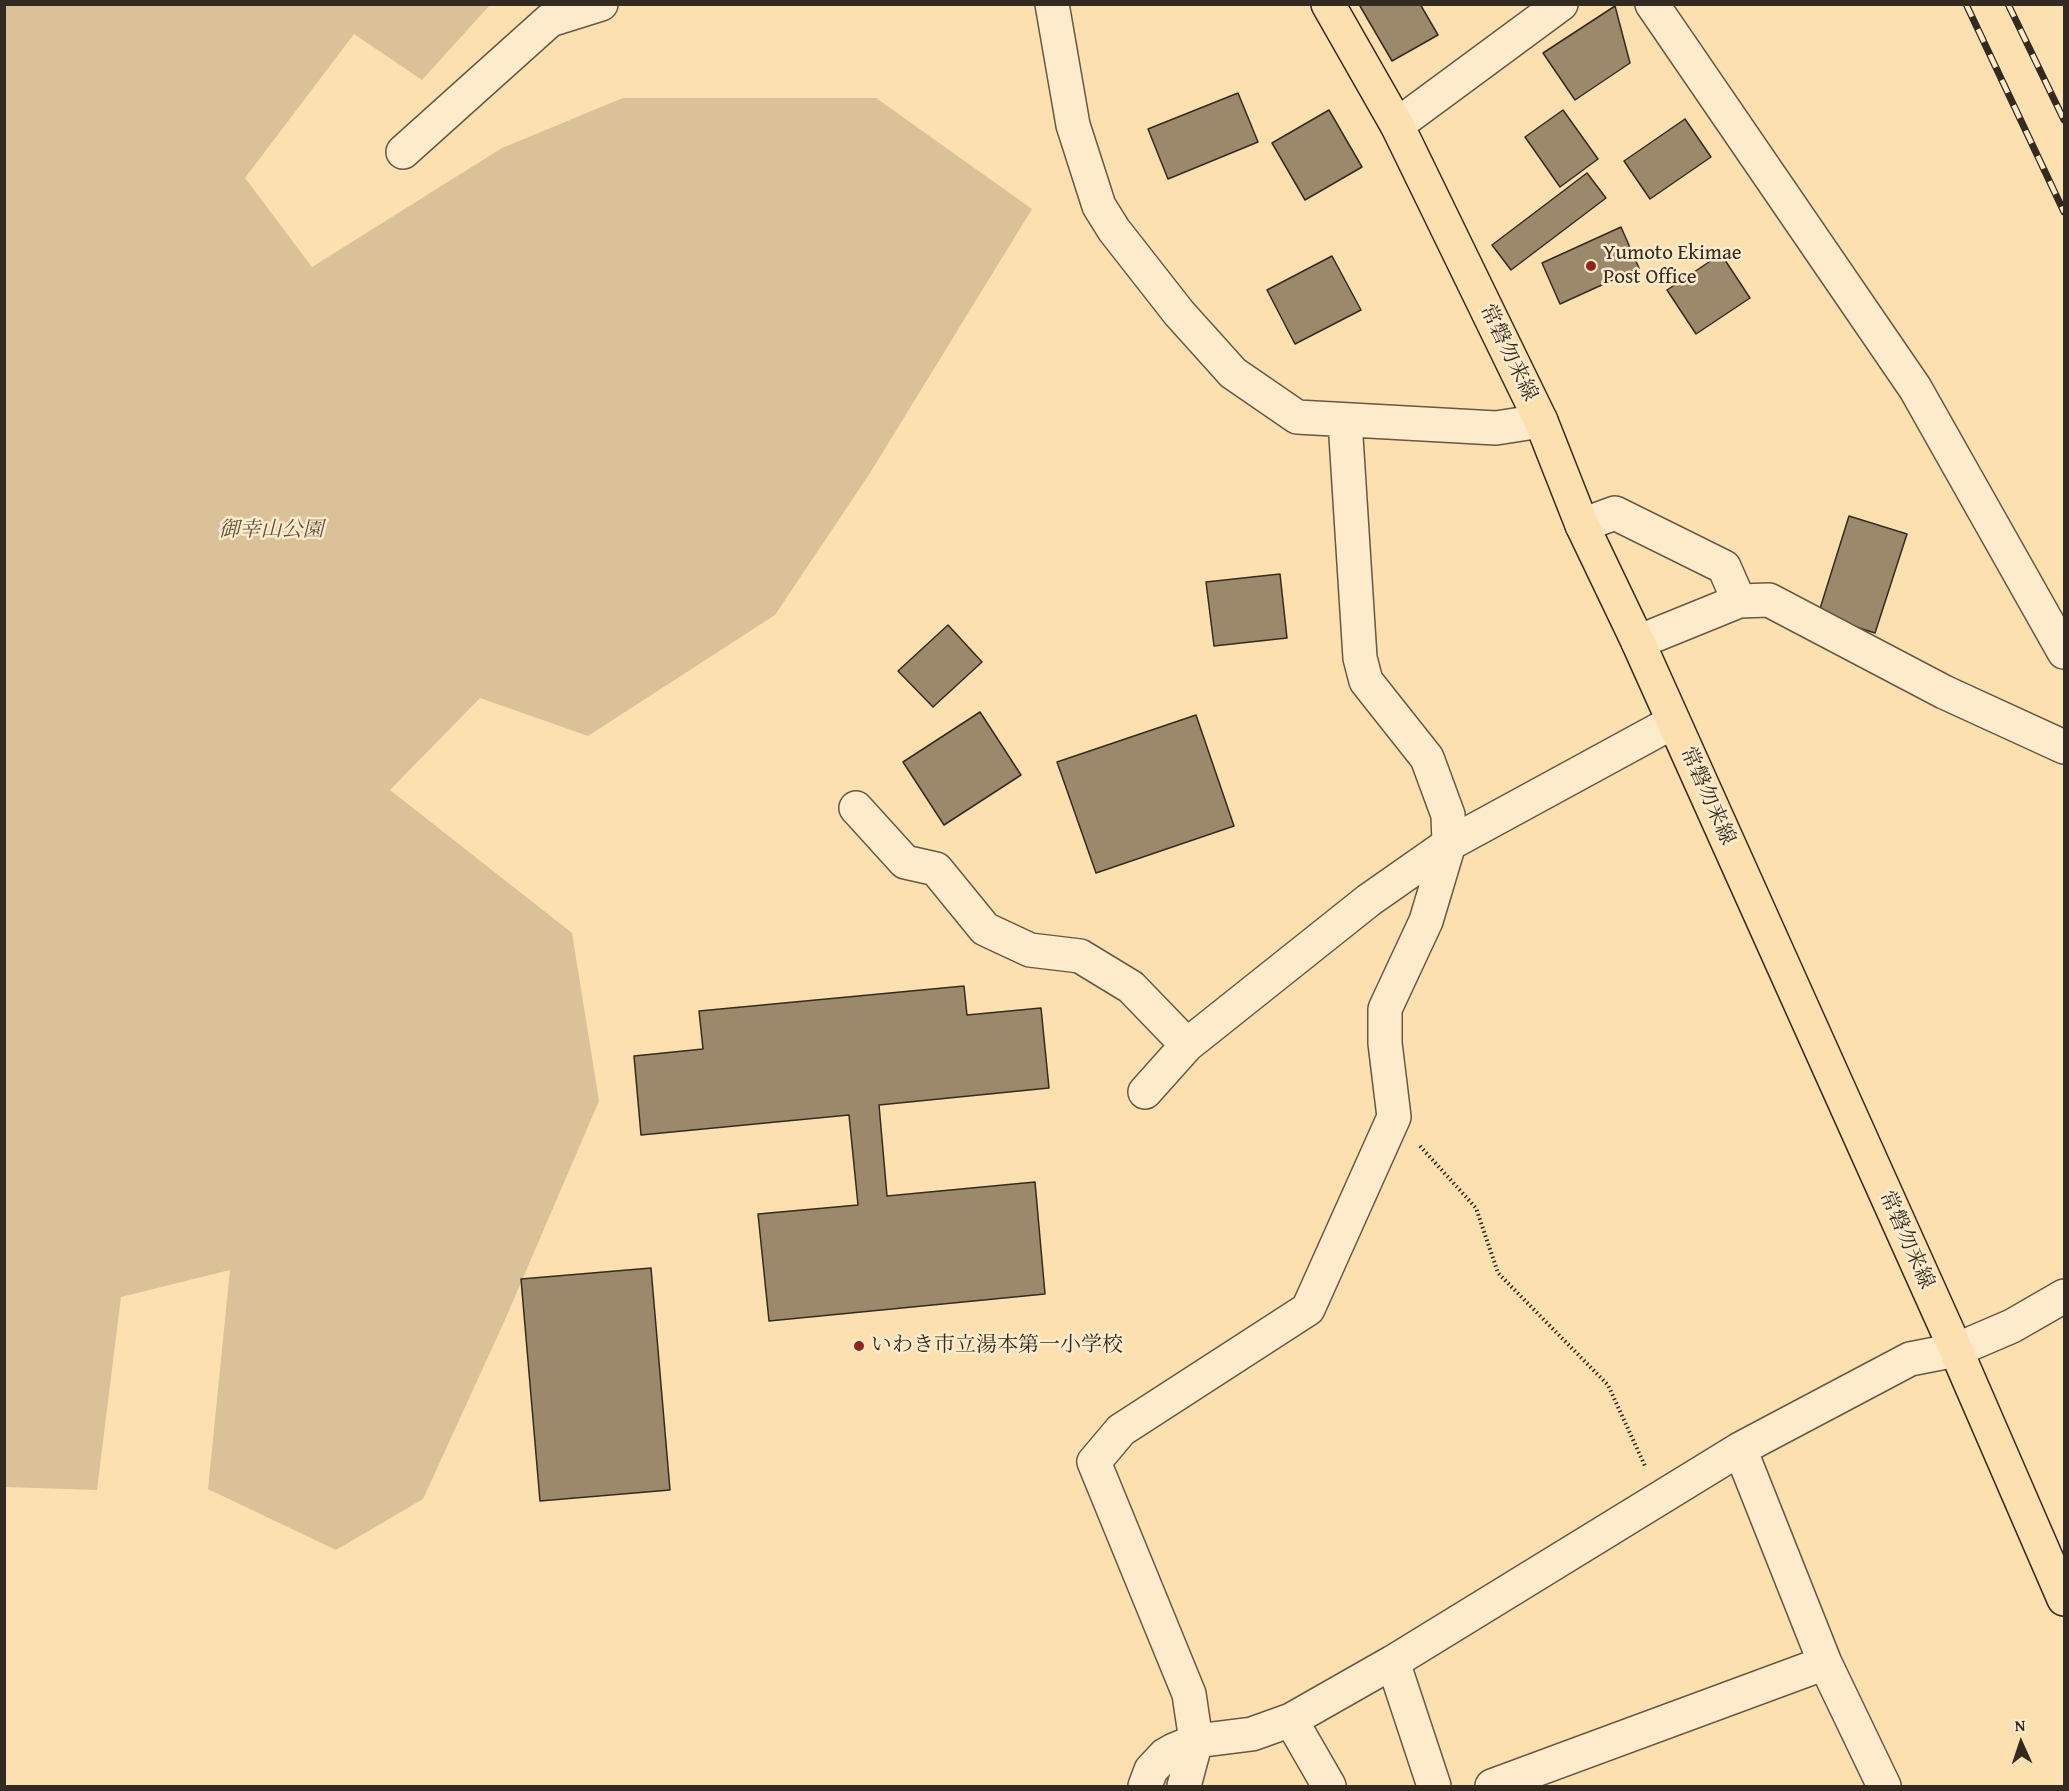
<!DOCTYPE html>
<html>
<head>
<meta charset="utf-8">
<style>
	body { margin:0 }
	#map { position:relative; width:2069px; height:1791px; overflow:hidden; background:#fce0b0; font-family:"Gentium Book Plus",serif }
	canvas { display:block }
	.frame { position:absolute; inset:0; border:6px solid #332b21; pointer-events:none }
	.north { position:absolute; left:1991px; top:1713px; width:60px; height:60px; -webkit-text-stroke:4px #fdebcc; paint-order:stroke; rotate:357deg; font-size:16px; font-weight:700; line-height:24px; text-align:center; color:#332b21 }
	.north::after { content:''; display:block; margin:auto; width:21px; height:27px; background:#332b21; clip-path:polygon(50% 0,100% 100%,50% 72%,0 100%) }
</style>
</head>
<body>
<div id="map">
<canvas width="2069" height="1791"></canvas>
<div class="frame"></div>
<div class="north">N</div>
</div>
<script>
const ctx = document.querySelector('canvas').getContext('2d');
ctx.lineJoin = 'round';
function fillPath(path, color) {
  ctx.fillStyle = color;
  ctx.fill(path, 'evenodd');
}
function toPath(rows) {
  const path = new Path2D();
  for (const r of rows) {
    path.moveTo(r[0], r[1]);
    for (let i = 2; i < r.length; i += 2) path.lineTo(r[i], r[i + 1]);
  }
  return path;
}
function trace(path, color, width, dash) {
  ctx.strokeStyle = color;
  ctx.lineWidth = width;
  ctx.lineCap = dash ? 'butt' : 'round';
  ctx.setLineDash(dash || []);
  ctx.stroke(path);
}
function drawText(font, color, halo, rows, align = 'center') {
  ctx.font = font + ' "Gentium Book Plus","Noto Serif JP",serif';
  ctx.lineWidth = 5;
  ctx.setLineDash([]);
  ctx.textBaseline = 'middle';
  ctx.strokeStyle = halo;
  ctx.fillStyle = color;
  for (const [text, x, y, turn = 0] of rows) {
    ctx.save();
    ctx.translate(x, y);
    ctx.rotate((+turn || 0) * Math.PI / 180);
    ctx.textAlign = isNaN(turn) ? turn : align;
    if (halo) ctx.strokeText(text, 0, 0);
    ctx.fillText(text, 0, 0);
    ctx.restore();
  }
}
fillPath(toPath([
	[5,5,490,5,422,80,354,34,245,178,312,267,502,148,623,98,876,98,1032,209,870,473,775,615,588,736,480,698,390,790,572,933,599,1101,504,1322,423,1499,336,1550,208,1489,230,1270,121,1297,97,1490,5,1487]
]), '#dac198');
const building = toPath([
	[1364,4,1420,4,1438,35,1392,61,1360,6,1364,4],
	[1615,6,1630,63,1575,100,1543,53,1615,6],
	[1238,93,1258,142,1168,179,1148,129,1238,93],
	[1329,110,1362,167,1305,200,1272,143,1329,110],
	[1563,110,1598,159,1560,187,1525,137,1563,110],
	[1685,119,1711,157,1650,199,1624,161,1685,119],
	[1587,173,1606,198,1511,270,1492,245,1587,173],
	[1621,227,1639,268,1560,304,1542,263,1621,227],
	[1721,254,1750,298,1696,334,1667,290,1721,254],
	[1332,256,1361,310,1295,344,1267,290,1332,256],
	[1849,516,1907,534,1875,633,1818,615,1849,516],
	[1280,574,1287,638,1214,646,1206,582,1280,574],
	[948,625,982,662,933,707,898,671,948,625],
	[980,712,1021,775,944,825,903,762,980,712],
	[1196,715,1234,826,1096,873,1057,762,1196,715],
	[964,986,967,1015,1041,1008,1049,1088,879,1105,887,1196,1035,1182,1045,1294,769,1321,758,1214,858,1205,849,1115,641,1135,634,1056,703,1049,699,1011,964,986],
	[651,1268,670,1490,540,1501,521,1279,651,1268]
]);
fillPath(building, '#9c896b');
trace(building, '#332b21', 1.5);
const minor = toPath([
	[1052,4,1073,125,1099,206,1114,230,1179,313,1233,373,1297,417,1496,428,1541,421],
	[1652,4,1915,388,2064,652],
	[1397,125,1561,4],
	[403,152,550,20,601,4],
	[1582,525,1615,513,1724,567,1739,601],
	[1638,642,1739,601,1769,600,1944,692,2064,747],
	[856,808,905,862,936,869,985,929,1030,950,1080,956,1131,987,1187,1045],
	[1145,1092,1187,1045,1369,900,1449,844,1673,722],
	[1740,1449,1825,1663,1884,1786],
	[1393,1662,1434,1786],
	[1291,1720,1329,1786],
	[1145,1786,1151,1770,1165,1755,1174,1750,1196,1741,1252,1734,1291,1720,1393,1662,1740,1449,1910,1359,1956,1350,2012,1326,2064,1296],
	[1184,1786,1196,1741,1189,1694,1094,1462,1121,1430,1308,1309,1394,1117,1385,1043,1385,1009,1426,921,1449,844,1448,815,1427,758,1366,681,1360,658,1345,421],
	[1492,1786,1825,1663]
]);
const major = toPath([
	[1328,4,1397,125,1541,421,1582,525,1638,642,1956,1350,2064,1599]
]);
trace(minor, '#655845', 36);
trace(major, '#332b21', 36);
trace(toPath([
	[1420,1146,1476,1208,1498,1273,1608,1385,1645,1466]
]), '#332b21', 4, [1.5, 3]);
trace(minor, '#fdebcc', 33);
trace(major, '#fce0b0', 33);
const rail = toPath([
	[1966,4,2064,212],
	[2008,4,2064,120]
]);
trace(rail, '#332b21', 7);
trace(rail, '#fdebcc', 4.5, [14]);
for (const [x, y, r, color] of [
	[1591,266,6,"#8f2418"],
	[859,1346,6,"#8f2418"]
]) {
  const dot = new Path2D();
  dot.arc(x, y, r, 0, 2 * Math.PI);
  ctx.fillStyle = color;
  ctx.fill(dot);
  trace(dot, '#fdebcc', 2);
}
drawText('21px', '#332b21', '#fdebcc', [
	["Yumoto Ekimae",1603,254],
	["Post Office",1603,278],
	["いわき市立湯本第一小学校",871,1346]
], 'left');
drawText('21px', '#332b21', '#fdebcc', [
	["常磐勿来線",1508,353,64],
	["常磐勿来線",1707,796,66],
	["常磐勿来線",1906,1240,66]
]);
drawText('italic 21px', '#5d503f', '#fdebcc', [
	["御幸山公園",271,531]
]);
</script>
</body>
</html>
